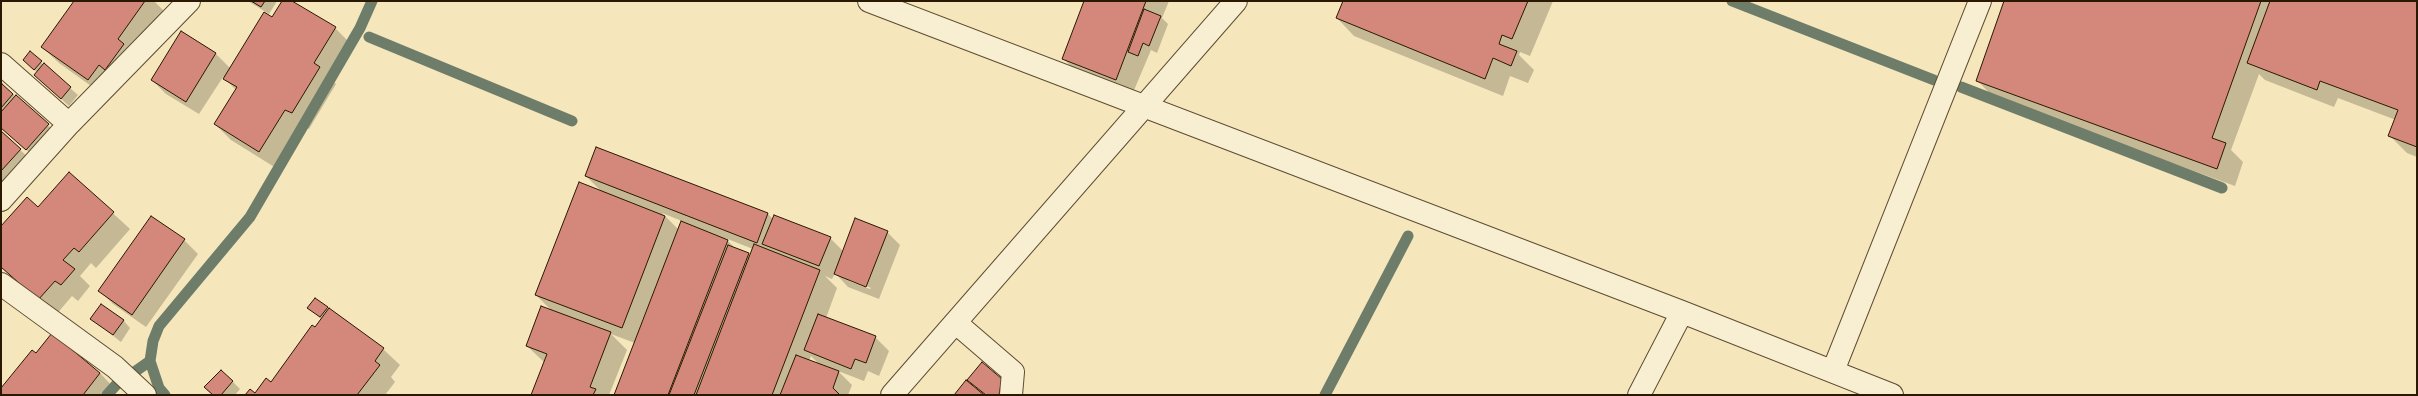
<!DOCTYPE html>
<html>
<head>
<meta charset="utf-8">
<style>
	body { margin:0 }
	#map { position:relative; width:2418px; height:396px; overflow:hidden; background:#f5e6bb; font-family:"EB Garamond",serif }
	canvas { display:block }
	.frame { position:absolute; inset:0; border:2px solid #2a1802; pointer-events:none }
</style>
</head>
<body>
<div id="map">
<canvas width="2418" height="396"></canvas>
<div class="frame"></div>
</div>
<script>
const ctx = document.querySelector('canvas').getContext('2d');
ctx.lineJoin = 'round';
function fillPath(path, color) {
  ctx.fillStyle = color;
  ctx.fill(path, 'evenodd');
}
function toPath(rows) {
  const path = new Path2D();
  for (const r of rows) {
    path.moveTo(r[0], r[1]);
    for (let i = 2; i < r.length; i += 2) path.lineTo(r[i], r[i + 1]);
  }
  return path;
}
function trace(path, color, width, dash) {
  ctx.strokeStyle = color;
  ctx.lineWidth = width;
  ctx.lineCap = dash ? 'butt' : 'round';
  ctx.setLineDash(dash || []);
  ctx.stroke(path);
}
fillPath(toPath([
	[75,1,154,1,165,12,105,96,59,63,42,47],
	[248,1,277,1,269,14],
	[283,1,291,1,335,28,351,44,330,79,336,84,309,129,302,125,276,168,231,140,215,124,236,90,223,77,199,114,166,94,152,80,182,33,216,54,230,68,272,19],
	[1085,1,1169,1,1162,18,1168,24,1157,53,1151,50,1132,95,1079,75,1063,58],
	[1344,1,1553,1,1530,56,1520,52,1519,55,1534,70,1528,83,1510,76,1503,96,1354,36,1337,18],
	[2005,1,2417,1,2417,157,2407,153,2390,136,2396,120,2338,98,2334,107,2265,80,2259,74,2231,150,2243,162,2235,186,1994,98,1977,80],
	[30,53,78,95,69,106,35,75,38,73,32,68],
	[1,83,56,133,34,157,1,127],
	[1,133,28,157,4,184,1,181],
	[597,148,768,214,773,219,830,238,843,251,887,232,900,245,879,299,848,287,835,273,832,279,825,276,837,288,826,318,875,337,889,351,879,376,868,371,864,381,838,371,852,385,848,395,615,395,635,343,611,334,627,350,609,395,532,395,545,363,527,346,552,311,536,295,602,192,586,176],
	[662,213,682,221,679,230],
	[725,238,753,249,750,256,737,250],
	[849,279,871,288,870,289,849,281],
	[811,356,820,365,809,361],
	[69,173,130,229,96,268,91,263,80,276,90,286,78,301,72,296,55,316,1,267,1,227,38,208],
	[152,217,184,240,198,254,146,327,113,304,100,291],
	[309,308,330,309,383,349,400,365,391,377,395,382,385,395,247,395,255,394,271,384,322,320],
	[92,319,123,320,130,328,121,342],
	[52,335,100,373,116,390,112,395,1,395,1,390],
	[1002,379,1008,395,955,395,979,390,969,380],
	[233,382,240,389,235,395,214,395]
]), '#0003');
trace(toPath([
	[1732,1,1934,80],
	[369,37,572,121],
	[1961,87,2222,188],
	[150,361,159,388,165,395],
	[107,395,116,385,150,361,153,341,159,326,250,217,360,28,372,1],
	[1325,395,1408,236]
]), '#6e7d69', 11);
const building = toPath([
	[74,1,145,1,118,39,124,44,105,70,99,65,88,80,41,47,74,1],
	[251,1,265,1,261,7,251,1],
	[282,1,292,1,336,27,314,63,320,67,292,113,285,110,259,152,214,124,237,87,223,79,264,12,272,17,282,1],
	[1084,1,1146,1,1116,80,1062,59,1084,1],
	[1343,1,1528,1,1512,39,1502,35,1499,44,1517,51,1511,66,1493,58,1485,79,1336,18,1343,1],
	[2004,1,2261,1,2212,138,2226,143,2217,169,1976,81,2004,1],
	[2270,1,2417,1,2417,147,2388,136,2398,110,2320,81,2317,90,2247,63,2270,1],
	[1144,9,1161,16,1149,46,1143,43,1138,56,1128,52,1144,9],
	[181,31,216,53,186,102,151,80,181,31],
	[30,51,42,61,34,70,23,60,30,51],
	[44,63,71,87,61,99,34,75,44,63],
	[2,84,13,94,1,108,1,85,2,84],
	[16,95,49,124,26,150,1,128,1,112,16,95],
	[1,131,21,149,1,171,1,131],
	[596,147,768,213,757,243,585,176,596,147],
	[69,172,114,212,79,252,74,248,63,260,75,269,61,285,55,281,38,300,1,267,1,226,27,197,38,207,69,172],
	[579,182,665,216,622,328,535,295,579,182],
	[774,215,831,237,819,266,762,244,774,215],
	[151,216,185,239,132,315,98,291,151,216],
	[855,218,888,231,866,287,834,274,855,218],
	[681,221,728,240,668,395,614,395,681,221],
	[754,244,820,270,772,395,696,395,754,244],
	[728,245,749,253,694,395,669,395,728,245],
	[315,298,328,307,320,317,307,308,315,298],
	[101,304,124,320,113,335,90,319,101,304],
	[541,306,611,332,590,387,596,389,593,395,531,395,547,354,526,346,541,306],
	[329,308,384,348,375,361,380,365,357,395,245,395,250,389,255,393,266,378,271,382,312,325,315,327,329,308],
	[818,314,876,336,866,363,855,359,851,369,804,350,818,314],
	[52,333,100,373,83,395,1,395,1,388,32,350,36,353,52,333],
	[796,355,839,371,833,388,840,395,780,395,796,355],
	[982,362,1002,379,999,395,986,395,967,380,982,362],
	[221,370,233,381,221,395,213,395,204,387,221,370],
	[966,380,984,395,954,395,966,380]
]);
fillPath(building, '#d4887b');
trace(building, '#2a1802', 1);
const minor = toPath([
	[869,1,1682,312,1892,395],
	[1,64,69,124],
	[1,200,69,124,189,1],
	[1,284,115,367,145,395],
	[956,323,1013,372,1011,395],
	[1833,371,1980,1],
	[892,395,1236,1],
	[1639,395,1682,312]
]);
trace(minor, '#5d4c30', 24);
trace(minor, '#f8efd3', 22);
</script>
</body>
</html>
